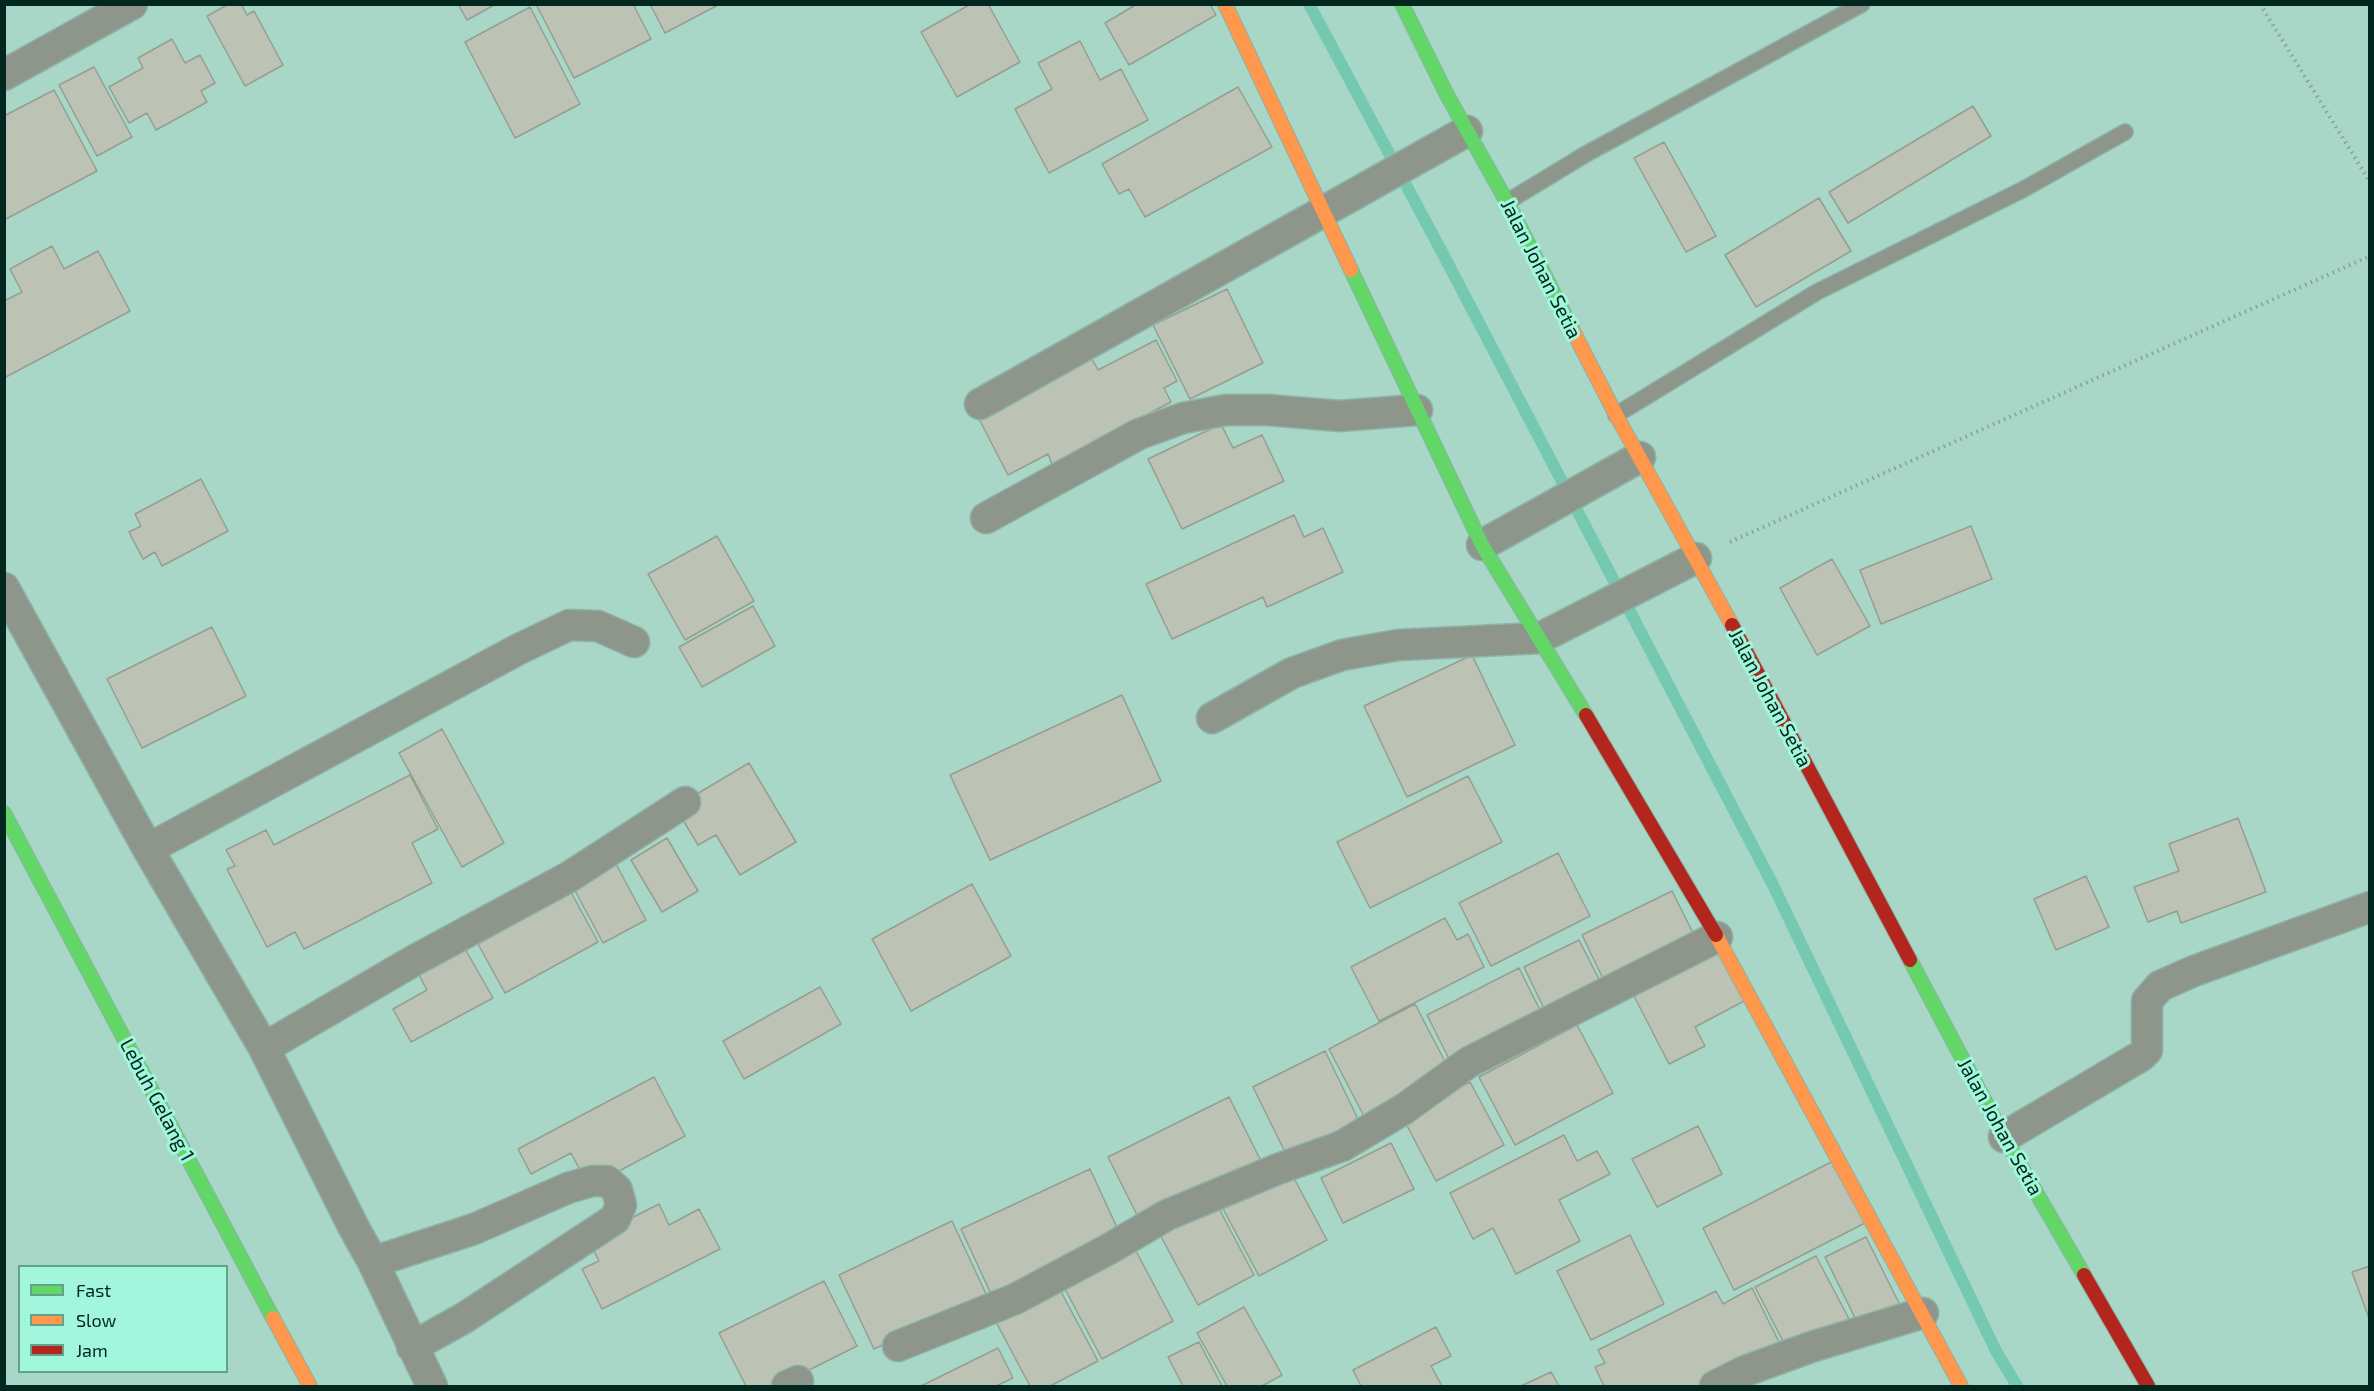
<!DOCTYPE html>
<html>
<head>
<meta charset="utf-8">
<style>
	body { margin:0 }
	#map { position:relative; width:2374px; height:1391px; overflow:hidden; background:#a8d6c7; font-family:"Exo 2",sans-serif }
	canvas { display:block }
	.frame { position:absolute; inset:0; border:6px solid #02271e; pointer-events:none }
	.legend { position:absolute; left:18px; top:1265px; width:210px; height:108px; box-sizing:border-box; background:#a2f6db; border:2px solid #62a38f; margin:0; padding:8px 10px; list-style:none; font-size:18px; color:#02271e }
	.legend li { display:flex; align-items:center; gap:12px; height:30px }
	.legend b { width:30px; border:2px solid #62a38f }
</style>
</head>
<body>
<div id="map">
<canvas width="2374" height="1391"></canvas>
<div class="frame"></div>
<ul class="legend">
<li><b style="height:8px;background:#63d668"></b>Fast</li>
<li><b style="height:8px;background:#ff974d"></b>Slow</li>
<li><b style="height:8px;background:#b3261e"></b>Jam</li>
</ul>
</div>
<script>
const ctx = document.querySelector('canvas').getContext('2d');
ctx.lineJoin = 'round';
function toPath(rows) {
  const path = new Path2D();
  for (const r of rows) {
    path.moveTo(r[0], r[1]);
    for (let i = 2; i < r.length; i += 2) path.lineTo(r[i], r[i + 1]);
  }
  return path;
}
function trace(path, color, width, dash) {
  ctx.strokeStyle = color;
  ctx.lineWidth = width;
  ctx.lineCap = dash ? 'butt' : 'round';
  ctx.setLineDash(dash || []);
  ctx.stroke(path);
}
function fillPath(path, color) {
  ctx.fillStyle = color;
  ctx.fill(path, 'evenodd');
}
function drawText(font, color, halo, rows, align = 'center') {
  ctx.font = font + ' "Exo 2",sans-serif';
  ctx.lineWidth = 6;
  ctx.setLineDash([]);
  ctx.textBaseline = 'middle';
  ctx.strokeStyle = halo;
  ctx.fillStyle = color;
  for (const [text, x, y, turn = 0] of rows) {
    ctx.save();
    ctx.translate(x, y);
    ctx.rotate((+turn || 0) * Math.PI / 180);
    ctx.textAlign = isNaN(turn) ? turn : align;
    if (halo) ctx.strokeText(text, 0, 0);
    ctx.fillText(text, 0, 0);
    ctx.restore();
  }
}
trace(toPath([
	[1309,4,1443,254,1772,883,1996,1351,2017,1386]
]), '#75c9b0', 12);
const building = toPath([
	[229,4,241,4,247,15,254,11,283,65,245,86,207,16,229,4],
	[458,4,496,4,467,20,458,4],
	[539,4,633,4,651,39,574,78,537,6,539,4],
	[650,4,718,4,718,5,665,33,650,4],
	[971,4,988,4,1020,62,957,97,921,32,971,4],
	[1137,4,1210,4,1216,15,1129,65,1105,23,1137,4],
	[530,7,580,104,515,138,465,42,530,7],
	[172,39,185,63,200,55,215,83,201,91,207,102,156,130,147,113,129,123,109,87,143,68,138,58,172,39],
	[1080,41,1100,80,1121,69,1148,120,1049,173,1015,109,1052,89,1038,63,1080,41],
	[94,67,132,137,97,156,59,85,94,67],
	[1238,87,1272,147,1145,217,1129,189,1119,194,1102,164,1238,87],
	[54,90,97,171,4,220,4,116,54,90],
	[1973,106,1991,136,1848,223,1829,192,1973,106],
	[1664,142,1716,236,1686,252,1634,158,1664,142],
	[1819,198,1851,251,1756,307,1725,255,1819,198],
	[52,246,64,269,98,251,130,311,4,378,4,301,22,292,10,269,52,246],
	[1227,289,1263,363,1190,399,1153,325,1227,289],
	[1156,340,1177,381,1164,388,1171,402,1052,464,1048,454,1008,475,977,415,1091,357,1098,370,1156,340],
	[1221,424,1233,448,1262,435,1284,481,1182,529,1148,459,1221,424],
	[201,479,228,531,162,566,155,552,143,559,129,532,141,526,135,514,201,479],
	[1294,515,1304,537,1323,528,1343,572,1267,607,1263,597,1172,639,1146,584,1294,515],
	[1971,526,1992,579,1881,624,1860,570,1971,526],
	[717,536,754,601,685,640,648,574,717,536],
	[1832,559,1870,626,1817,655,1780,588,1832,559],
	[753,606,775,646,702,687,679,647,753,606],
	[212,627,246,696,142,748,107,679,212,627],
	[1472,655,1515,745,1407,797,1364,706,1472,655],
	[1122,695,1161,781,990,860,950,775,1122,695],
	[442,729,504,843,462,867,399,753,442,729],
	[749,763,796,842,740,875,716,835,698,845,675,807,749,763],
	[410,775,438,829,412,843,432,883,304,949,295,932,267,947,227,869,235,866,226,850,266,830,274,845,410,775],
	[1468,776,1502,842,1370,908,1337,842,1468,776],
	[2238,818,2266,892,2181,923,2177,911,2148,922,2134,887,2179,871,2169,844,2238,818],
	[667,838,698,891,662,912,631,860,667,838],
	[1558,853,1590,916,1491,966,1459,903,1558,853],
	[616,864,646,920,603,943,573,887,616,864],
	[2086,876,2109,927,2056,950,2034,899,2086,876],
	[972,884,1011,956,911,1011,872,939,972,884],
	[1672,891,1694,935,1608,989,1582,935,1672,891],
	[571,892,598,942,505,993,478,944,571,892],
	[1445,918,1457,940,1468,934,1484,967,1379,1021,1351,967,1445,918],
	[1579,940,1605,991,1549,1019,1524,967,1579,940],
	[464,947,493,998,411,1042,393,1009,427,990,418,973,464,947],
	[1721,951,1746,1000,1695,1027,1705,1046,1669,1064,1634,996,1721,951],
	[1519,968,1544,1018,1452,1065,1427,1015,1519,968],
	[820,987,841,1024,744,1079,723,1041,820,987],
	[1415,1004,1452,1075,1366,1120,1329,1049,1415,1004],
	[1577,1025,1613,1093,1515,1145,1479,1077,1577,1025],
	[1325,1051,1359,1121,1287,1156,1253,1087,1325,1051],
	[654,1077,685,1136,589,1187,571,1153,531,1174,518,1149,654,1077],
	[1470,1082,1504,1145,1436,1181,1403,1118,1470,1082],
	[1229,1097,1262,1163,1141,1223,1108,1157,1229,1097],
	[1698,1126,1722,1174,1657,1207,1632,1159,1698,1126],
	[1564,1135,1577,1161,1597,1151,1610,1174,1559,1200,1580,1241,1516,1274,1493,1228,1473,1239,1450,1193,1564,1135],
	[1391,1143,1414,1189,1343,1223,1321,1178,1391,1143],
	[1833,1161,1865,1223,1734,1290,1703,1228,1833,1161],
	[1090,1169,1120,1234,991,1294,961,1229,1090,1169],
	[1289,1169,1327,1240,1259,1276,1221,1205,1289,1169],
	[1215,1201,1254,1275,1198,1305,1158,1231,1215,1201],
	[659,1204,669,1225,699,1209,720,1249,602,1309,582,1269,599,1261,588,1240,659,1204],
	[952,1221,987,1296,874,1349,839,1275,952,1221],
	[1630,1235,1664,1304,1591,1340,1557,1271,1630,1235],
	[1866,1237,1900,1305,1859,1326,1825,1257,1866,1237],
	[1135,1249,1173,1321,1102,1359,1064,1287,1135,1249],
	[1816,1256,1849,1319,1788,1351,1755,1287,1816,1256],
	[2370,1266,2370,1321,2352,1272,2370,1266],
	[824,1281,857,1346,777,1386,746,1386,719,1333,824,1281],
	[1059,1288,1098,1361,1050,1386,1030,1386,996,1322,1059,1288],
	[1752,1288,1783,1350,1711,1386,1604,1386,1595,1367,1605,1363,1598,1350,1716,1291,1723,1304,1752,1288],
	[1244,1307,1282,1375,1262,1386,1227,1386,1197,1333,1244,1307],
	[1436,1327,1451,1356,1431,1366,1442,1386,1361,1386,1353,1370,1436,1327],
	[1199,1342,1222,1386,1183,1386,1168,1357,1199,1342],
	[998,1348,1013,1378,996,1386,921,1386,998,1348],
	[1551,1372,1559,1386,1521,1386,1551,1372]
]);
fillPath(building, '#bdc3b4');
trace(building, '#949e91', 1.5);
const lane = toPath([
	[1507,202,1586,154,1862,4],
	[1616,415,1817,292,2024,189,2125,132]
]);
const street = toPath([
	[4,75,132,4],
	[980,404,1467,131],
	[986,518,1139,434,1183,418,1226,410,1268,410,1339,416,1417,410],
	[1482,545,1640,457],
	[4,588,148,849,264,1048,353,1226,373,1262,432,1386],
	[1212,718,1292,673,1342,655,1398,645,1540,638,1696,558],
	[148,849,517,650,569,625,598,626,634,642],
	[264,1048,415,960,569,877,685,802],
	[2004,1137,2141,1056,2147,1050,2147,1001,2160,986,2194,971,2370,907],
	[373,1262,474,1229,568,1188,592,1181,607,1181,617,1190,621,1205,615,1219,464,1318,412,1347],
	[898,1346,1015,1299,1109,1249,1167,1215,1278,1169,1342,1146,1404,1109,1469,1062,1717,937],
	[787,1386,798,1381],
	[1715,1386,1745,1371,1811,1347,1923,1313]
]);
const fast = toPath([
	[1402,4,1447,95,1507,202,1573,331],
	[1351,270,1482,545,1586,715],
	[4,813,273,1318],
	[1910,960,2004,1137,2084,1275]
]);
const slow = toPath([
	[1225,4,1351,270],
	[1573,331,1616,415,1732,625],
	[1716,935,1961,1386],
	[273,1318,310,1386]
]);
const jam = toPath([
	[1732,625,1910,960],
	[1586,715,1716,935],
	[2084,1275,2148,1386]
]);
trace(lane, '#8db3a7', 18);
trace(street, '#8db3a7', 33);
trace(fast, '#8db3a7', 16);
trace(slow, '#8db3a7', 16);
trace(jam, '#8db3a7', 16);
trace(toPath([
	[2260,4,2370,182],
	[1730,542,2370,256]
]), '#8e9e94', 4, [1.5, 4.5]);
trace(lane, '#8e968b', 15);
trace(street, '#8e968b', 30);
trace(fast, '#63d668', 14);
trace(slow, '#ff974d', 14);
trace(jam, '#b3261e', 14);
drawText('20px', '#02271e', '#a2f6db', [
	["Jalan Johan Setia",1541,269,63],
	["Jalan Johan Setia",1770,698,62],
	["Lebuh Gelang 1",157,1100,62],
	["Jalan Johan Setia",2000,1127,61]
]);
</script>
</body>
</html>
